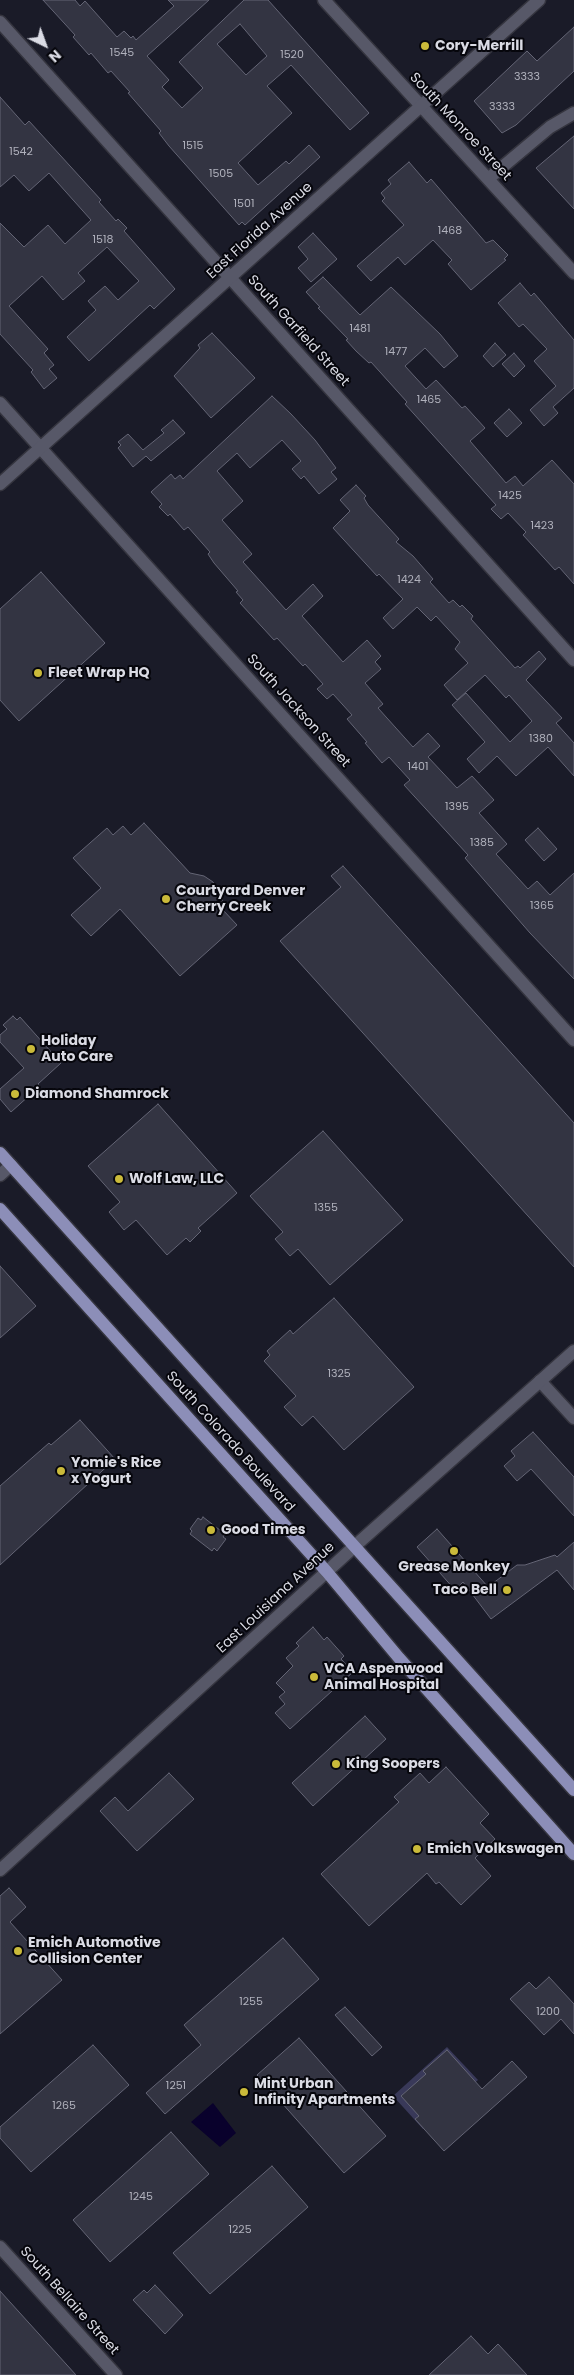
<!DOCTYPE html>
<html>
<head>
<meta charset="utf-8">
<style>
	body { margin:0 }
	#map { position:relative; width:574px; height:2375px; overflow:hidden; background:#1a1b28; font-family:Poppins,sans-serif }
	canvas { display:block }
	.north { position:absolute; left:20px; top:20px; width:50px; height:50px; -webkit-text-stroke:4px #06060c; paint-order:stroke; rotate:138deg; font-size:14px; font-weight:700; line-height:20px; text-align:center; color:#dadbe4 }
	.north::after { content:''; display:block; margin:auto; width:18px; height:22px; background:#dadbe4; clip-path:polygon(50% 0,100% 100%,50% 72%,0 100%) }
</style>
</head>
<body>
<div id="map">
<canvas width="574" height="2375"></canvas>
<div class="north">N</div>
</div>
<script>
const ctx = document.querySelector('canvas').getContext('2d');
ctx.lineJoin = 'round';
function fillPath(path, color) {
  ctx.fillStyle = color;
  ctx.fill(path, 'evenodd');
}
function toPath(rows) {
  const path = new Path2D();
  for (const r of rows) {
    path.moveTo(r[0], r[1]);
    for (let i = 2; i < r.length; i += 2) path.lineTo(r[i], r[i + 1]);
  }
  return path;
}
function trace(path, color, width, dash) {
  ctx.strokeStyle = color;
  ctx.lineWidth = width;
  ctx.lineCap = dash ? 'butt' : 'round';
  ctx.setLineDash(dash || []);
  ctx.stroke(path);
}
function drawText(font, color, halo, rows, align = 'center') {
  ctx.font = font + ' Poppins,sans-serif';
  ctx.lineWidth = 4;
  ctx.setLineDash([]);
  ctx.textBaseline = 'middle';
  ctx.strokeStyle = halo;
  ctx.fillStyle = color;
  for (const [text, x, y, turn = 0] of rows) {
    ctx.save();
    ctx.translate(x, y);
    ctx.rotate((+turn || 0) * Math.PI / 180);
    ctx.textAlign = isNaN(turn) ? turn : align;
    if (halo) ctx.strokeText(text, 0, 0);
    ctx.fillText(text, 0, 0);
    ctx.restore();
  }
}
fillPath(toPath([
	[447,2047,478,2080,423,2129,393,2096]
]), '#393959');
fillPath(toPath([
	[213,2103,236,2133,220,2147,191,2122]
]), '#09012c');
const building = toPath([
	[43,0,75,0,80,6,85,1,117,37,124,31,131,38,133,36,136,40,174,6,168,0,209,0,147,56,169,80,162,87,182,108,203,88,179,62,244,0,268,0,369,113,350,130,291,65,267,86,292,113,238,163,258,185,286,161,289,164,309,145,320,157,245,225,242,222,239,225,169,146,159,133,161,131,128,93,130,92,111,71,108,73,91,53,89,55,73,37,75,35,43,0],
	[240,24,267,56,246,75,217,44,240,24],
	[574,27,574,71,516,125,502,133,474,101,527,51,537,61,574,27],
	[0,97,25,125,29,121,101,200,99,202,116,221,118,219,127,228,124,231,175,289,154,309,150,305,89,361,67,337,96,310,88,301,105,286,118,300,139,281,107,247,78,273,85,281,63,300,42,276,9,306,48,349,44,353,54,365,49,369,57,378,44,389,31,372,33,370,0,334,0,223,24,247,48,225,65,244,91,220,49,173,29,191,14,175,0,187,0,97],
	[574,136,574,209,536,168,574,136],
	[409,162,427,183,431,179,486,243,493,240,508,255,504,259,506,260,471,290,448,264,452,260,433,240,405,265,398,257,371,281,357,266,404,225,382,201,385,198,381,193,391,184,388,180,409,162],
	[313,233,337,259,311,282,298,268,308,259,298,247,313,233],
	[323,277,360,315,391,287,440,334,458,356,444,368,425,348,405,366,426,389,436,380,462,408,465,406,485,428,470,441,506,483,515,476,523,486,552,460,574,484,574,584,559,567,555,570,523,535,526,532,508,513,501,519,491,509,496,505,405,404,407,402,371,362,369,363,356,351,346,340,348,339,318,308,320,307,306,292,323,277],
	[520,283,531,296,534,293,574,340,574,388,553,407,558,413,544,426,530,410,556,386,534,361,547,349,523,324,519,327,498,303,520,283],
	[212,333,255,378,211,418,174,376,200,348,198,345,212,333],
	[495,343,506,355,493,367,483,356,495,343],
	[514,353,525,366,514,377,502,364,514,353],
	[272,396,291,414,315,440,336,468,331,472,337,479,319,494,304,476,301,479,292,469,301,461,282,440,250,468,237,453,217,471,243,501,222,520,252,554,243,562,286,610,313,584,323,596,302,616,343,662,367,640,381,656,375,662,381,669,365,683,383,704,378,708,413,747,428,733,440,746,428,757,457,788,472,776,494,800,479,813,507,844,496,854,528,889,537,881,550,895,574,873,574,979,530,933,465,858,468,855,404,785,410,780,389,757,382,763,365,743,367,742,347,719,352,715,333,694,327,699,317,689,323,684,305,664,303,666,277,638,274,640,240,603,243,600,236,592,238,591,214,563,208,554,210,552,188,527,184,530,170,514,168,516,159,507,162,504,151,492,171,474,175,479,180,475,183,479,272,396],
	[509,409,522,423,507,437,494,423,509,409],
	[173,420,185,433,151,461,146,456,133,467,118,448,121,445,118,442,128,434,143,450,164,433,161,430,173,420],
	[356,485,366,496,364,498,368,505,399,539,396,542,413,556,433,579,430,582,449,603,453,600,460,607,462,605,473,616,471,619,515,668,518,666,520,668,539,651,546,659,526,680,562,718,556,723,574,743,574,776,548,747,516,776,497,756,479,773,467,759,485,742,452,705,466,693,510,742,532,721,509,695,506,698,485,675,457,700,444,685,468,663,455,649,460,642,436,616,431,621,417,607,393,629,383,618,403,599,379,574,377,576,333,528,350,511,340,500,356,485],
	[41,572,105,643,19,721,0,700,0,609,41,572],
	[144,823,190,873,204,876,213,882,222,897,223,910,237,925,180,976,120,909,91,936,71,915,101,888,73,858,107,828,113,835,123,826,131,835,144,823],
	[538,828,557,849,544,861,525,840,538,828],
	[343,866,574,1123,574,1267,280,941,341,887,331,876,343,866],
	[13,1016,17,1020,20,1017,61,1063,38,1084,40,1086,11,1112,0,1099,0,1089,24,1068,0,1042,0,1035,7,1029,3,1025,13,1016],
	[158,1104,237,1193,198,1228,201,1231,190,1242,186,1238,167,1255,136,1220,124,1230,109,1212,120,1202,88,1166,158,1104],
	[323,1131,403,1220,330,1285,298,1249,290,1256,275,1239,283,1232,250,1196,323,1131],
	[0,1266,36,1306,0,1338,0,1266],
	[334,1298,414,1387,344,1450,313,1416,302,1426,284,1407,296,1396,264,1361,270,1355,267,1351,290,1330,293,1334,334,1298],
	[80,1420,115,1459,0,1565,0,1486,49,1443,51,1445,80,1420],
	[533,1432,574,1477,574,1516,531,1469,517,1481,504,1466,515,1456,511,1451,533,1432],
	[203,1517,225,1534,223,1537,226,1539,217,1551,214,1548,212,1551,190,1534,192,1531,190,1529,198,1518,201,1520,203,1517],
	[437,1529,488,1587,517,1565,525,1565,555,1555,557,1557,574,1542,574,1590,557,1570,491,1619,463,1582,455,1590,417,1547,437,1529],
	[313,1627,324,1640,327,1637,344,1656,341,1659,353,1672,290,1729,275,1713,285,1704,279,1697,285,1692,276,1683,293,1666,286,1658,299,1646,296,1643,313,1627],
	[365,1716,386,1739,313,1806,292,1783,365,1716],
	[446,1767,489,1814,480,1823,495,1839,475,1858,491,1876,461,1905,439,1882,436,1884,427,1873,369,1926,321,1874,399,1802,394,1797,420,1773,429,1783,446,1767],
	[169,1773,194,1799,137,1851,100,1811,115,1797,128,1811,169,1773],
	[9,1888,26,1907,10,1922,62,1980,0,2034,0,1896,9,1888],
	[283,1938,319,1979,165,2114,146,2093,201,2045,184,2025,283,1938],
	[549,1977,574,2004,574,2034,561,2019,544,2035,510,1999,529,1982,536,1989,549,1977],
	[345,2007,382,2047,372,2056,335,2015,345,2007],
	[299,2038,386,2136,344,2173,257,2075,299,2038],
	[93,2045,129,2085,31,2172,0,2138,0,2127,93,2045],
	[447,2050,482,2089,512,2061,527,2077,444,2151,415,2119,419,2116,401,2096,426,2074,423,2071,447,2050],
	[171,2132,209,2174,110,2262,73,2220,171,2132],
	[272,2166,308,2207,210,2294,173,2253,272,2166],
	[155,2285,183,2315,165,2334,133,2300,144,2290,147,2293,155,2285],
	[0,2291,76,2375,0,2375,0,2291],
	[471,2336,488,2354,498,2344,527,2375,429,2375,471,2336]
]);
fillPath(building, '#333442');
trace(building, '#646575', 1);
const minor = toPath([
	[324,0,574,273],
	[0,22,574,660],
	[488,179,550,127,574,113],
	[0,403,574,1040],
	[0,1175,11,1165],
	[540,1381,574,1418],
	[0,2247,116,2375]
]);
const tertiary = toPath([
	[0,484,539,0],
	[0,1870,356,1545,574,1351]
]);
const primary = toPath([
	[0,1153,574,1790],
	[0,1209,327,1572,399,1658,574,1854]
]);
trace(minor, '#35353f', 15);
trace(tertiary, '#35353f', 15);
trace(primary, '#35353f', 15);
trace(minor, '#575868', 12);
trace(tertiary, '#575868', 12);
trace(primary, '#8c8eb8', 12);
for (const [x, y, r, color] of [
	[425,46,5,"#caba3a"],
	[38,673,5,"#caba3a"],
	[166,899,5,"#caba3a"],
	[31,1049,5,"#caba3a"],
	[15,1094,5,"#caba3a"],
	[119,1179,5,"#caba3a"],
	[61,1471,5,"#caba3a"],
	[211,1530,5,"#caba3a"],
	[454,1551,5,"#caba3a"],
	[507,1590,5,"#caba3a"],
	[314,1677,5,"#caba3a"],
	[336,1764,5,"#caba3a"],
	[417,1849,5,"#caba3a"],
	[18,1951,5,"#caba3a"],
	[244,2092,5,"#caba3a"]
]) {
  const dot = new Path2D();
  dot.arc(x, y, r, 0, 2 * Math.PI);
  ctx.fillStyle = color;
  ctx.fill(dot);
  trace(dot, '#06060c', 2);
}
drawText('11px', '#b0b1bc', null, [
	["1545",122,53],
	["1520",292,55],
	["3333",527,77],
	["3333",502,107],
	["1515",193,146],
	["1542",21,152],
	["1505",221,174],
	["1501",244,204],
	["1468",450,231],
	["1518",103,240],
	["1481",360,329],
	["1477",396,352],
	["1465",429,400],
	["1425",510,496],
	["1423",542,526],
	["1424",409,580],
	["1380",541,739],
	["1401",418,767],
	["1395",457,807],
	["1385",482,843],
	["1365",542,906],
	["1355",326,1208],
	["1325",339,1374],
	["1255",251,2002],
	["1200",548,2012],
	["1251",176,2086],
	["1265",64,2106],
	["1245",141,2197],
	["1225",240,2230]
]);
drawText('bold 14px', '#dadbe4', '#06060c', [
	["Cory-Merrill",435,46],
	["Fleet Wrap HQ",48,673],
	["Courtyard Denver",176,891],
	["Cherry Creek",176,907],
	["Holiday",41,1041],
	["Auto Care",41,1057],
	["Diamond Shamrock",25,1094],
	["Wolf Law, LLC",129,1179],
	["Yomie's Rice",71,1463],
	["x Yogurt",71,1479],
	["Good Times",221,1530],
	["Grease Monkey",454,1567,"center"],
	["Taco Bell",497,1590,"right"],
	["VCA Aspenwood",324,1669],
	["Animal Hospital",324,1685],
	["King Soopers",346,1764],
	["Emich Volkswagen",427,1849],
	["Emich Automotive",28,1943],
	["Collision Center",28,1959],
	["Mint Urban",254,2084],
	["Infinity Apartments",254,2100]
], 'left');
drawText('14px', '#dadbe4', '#06060c', [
	["South Monroe Street",460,127,47],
	["East Florida Avenue",260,231,-42],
	["South Garfield Street",298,331,48],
	["South Jackson Street",298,711,48],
	["South Colorado Boulevard",230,1442,48],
	["East Louisiana Avenue",276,1598,-43],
	["South Bellaire Street",69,2301,48]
]);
</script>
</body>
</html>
